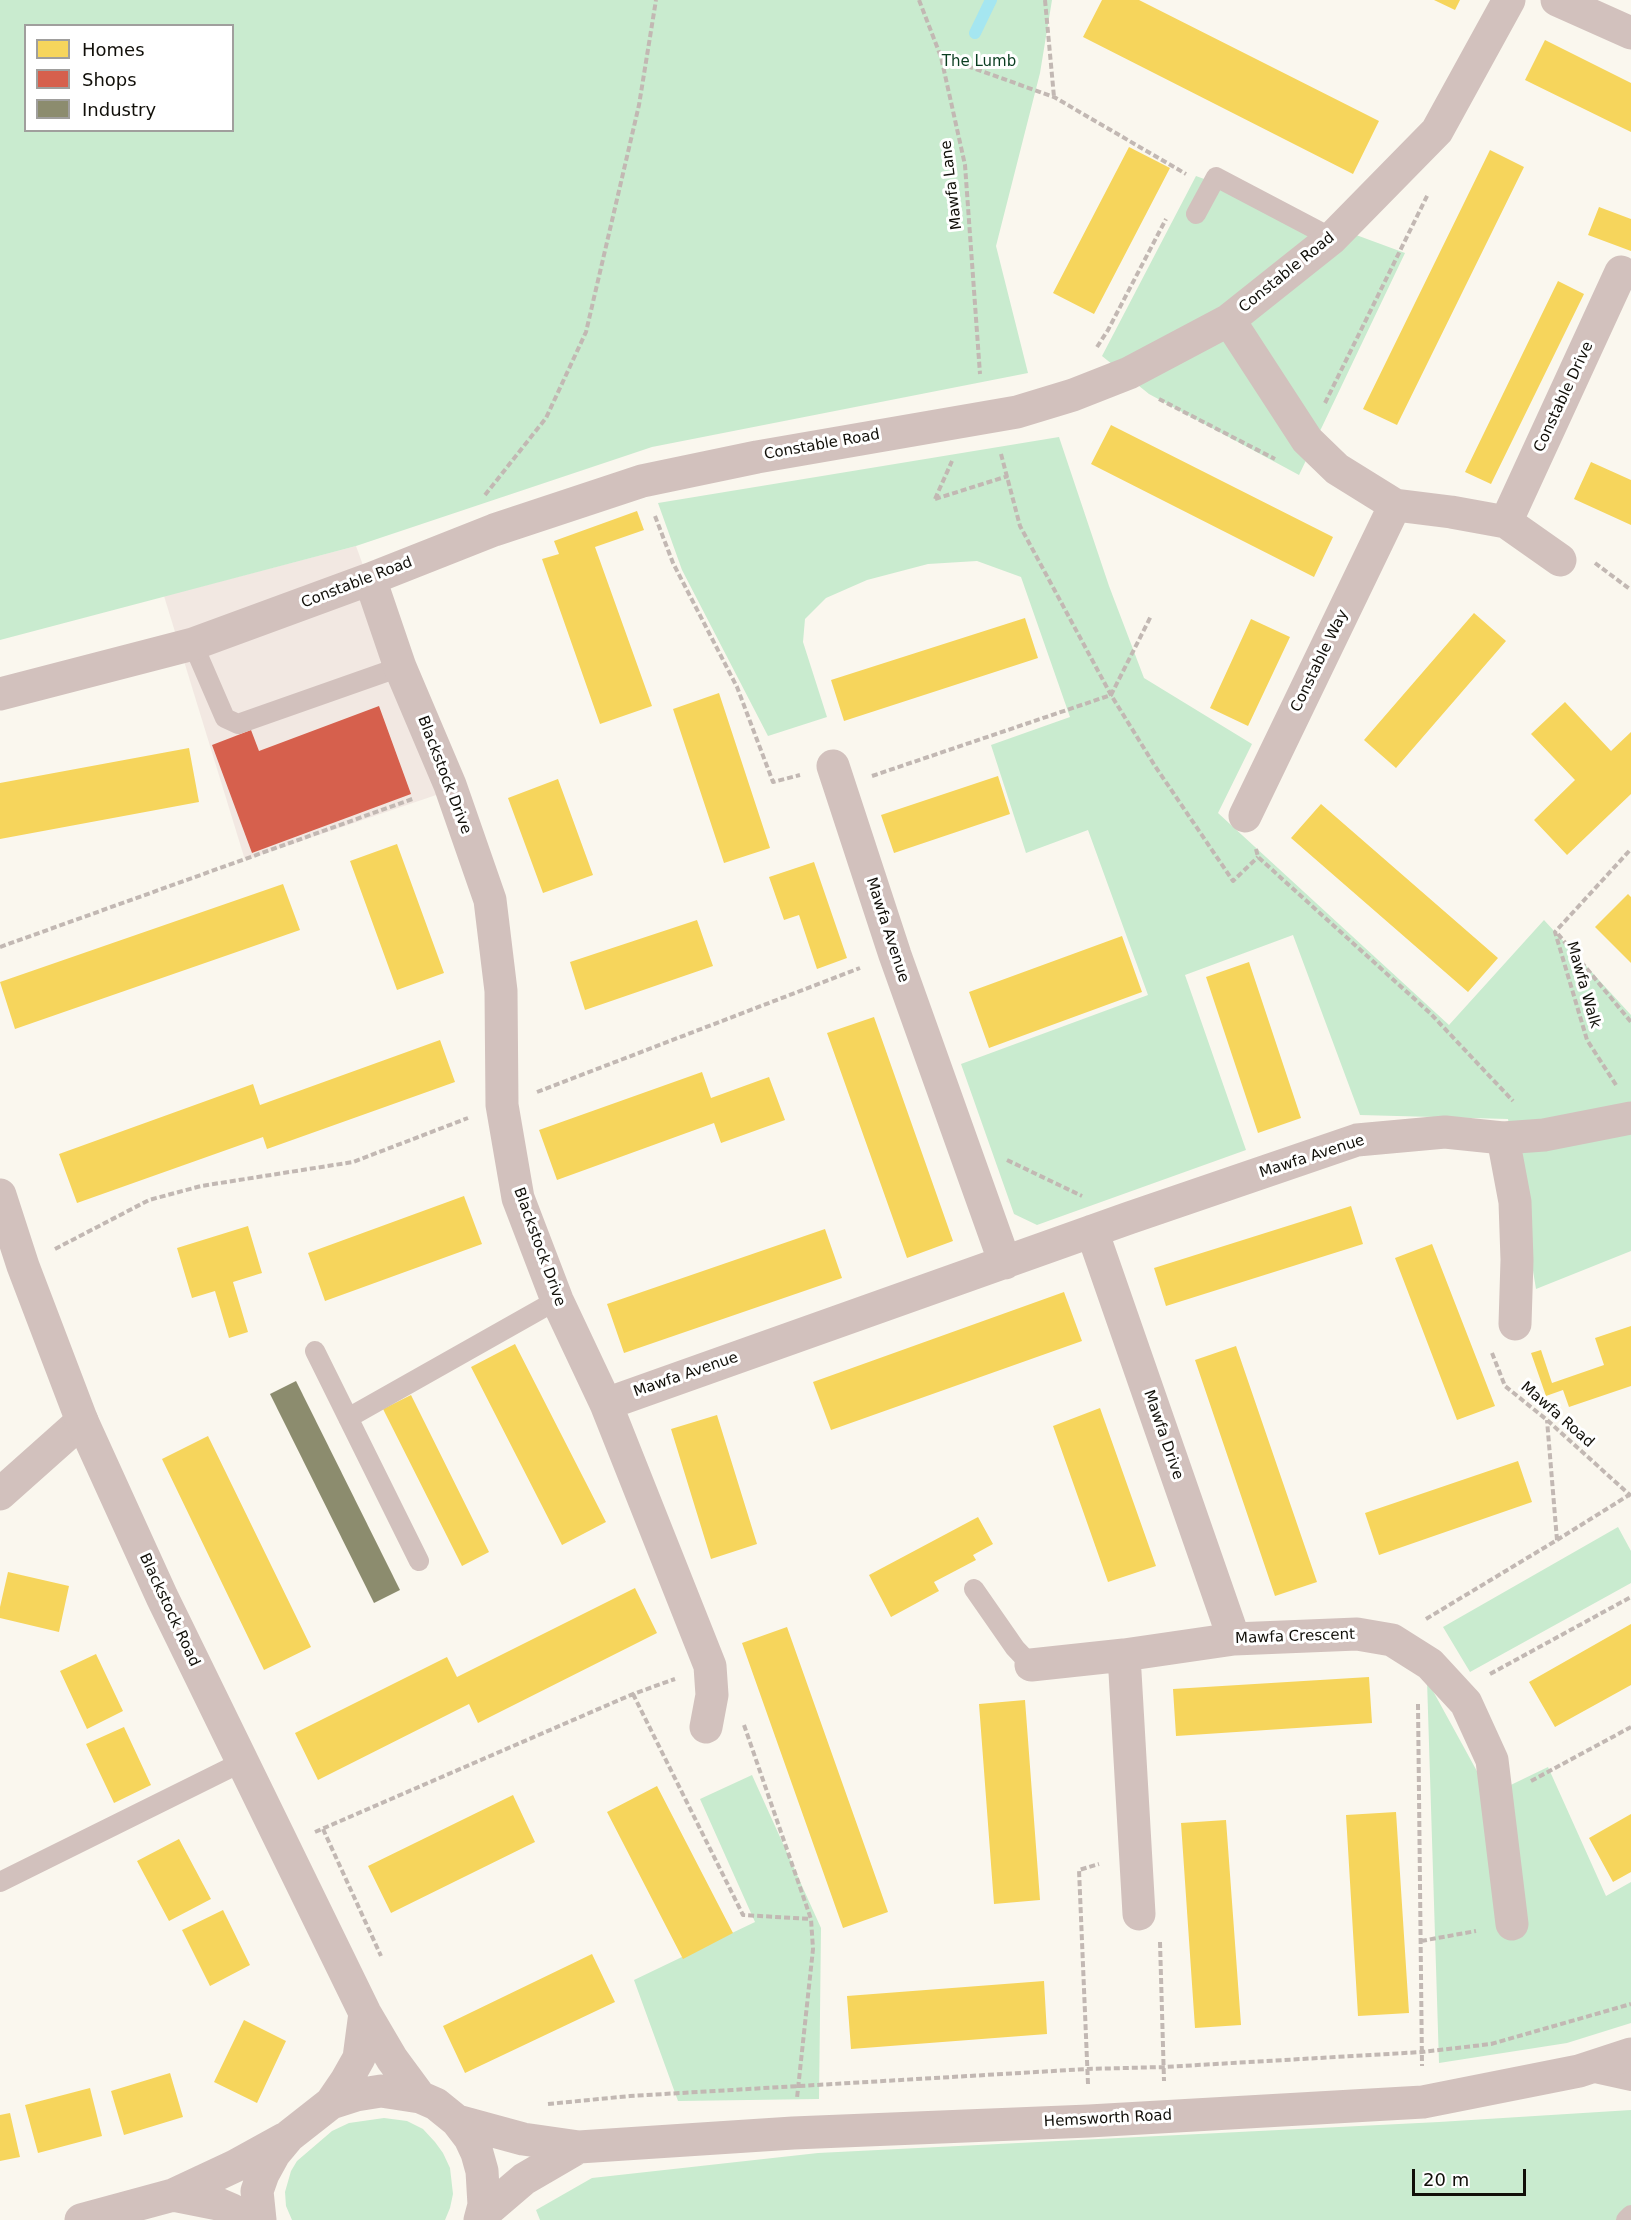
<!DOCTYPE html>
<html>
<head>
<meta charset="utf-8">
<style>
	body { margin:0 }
	#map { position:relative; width:1631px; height:2220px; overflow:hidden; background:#faf7ee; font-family:"DejaVu Sans",sans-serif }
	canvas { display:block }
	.legend { position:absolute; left:24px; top:24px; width:210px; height:108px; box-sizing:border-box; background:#fff; border:2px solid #a09f9d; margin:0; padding:8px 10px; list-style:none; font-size:18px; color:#110f09 }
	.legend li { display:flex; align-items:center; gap:12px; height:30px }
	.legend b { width:30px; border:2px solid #a09f9d }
	.scale { position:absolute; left:1412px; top:2169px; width:114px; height:27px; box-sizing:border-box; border:3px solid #110f09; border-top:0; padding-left:8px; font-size:18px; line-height:21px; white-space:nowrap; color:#110f09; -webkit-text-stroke:4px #fff; paint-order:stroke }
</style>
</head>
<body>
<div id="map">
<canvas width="1631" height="2220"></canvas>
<ul class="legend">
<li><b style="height:16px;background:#f6d55c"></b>Homes</li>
<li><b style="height:16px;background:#d6604d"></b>Shops</li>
<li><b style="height:16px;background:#8c8c6e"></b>Industry</li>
</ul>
<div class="scale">20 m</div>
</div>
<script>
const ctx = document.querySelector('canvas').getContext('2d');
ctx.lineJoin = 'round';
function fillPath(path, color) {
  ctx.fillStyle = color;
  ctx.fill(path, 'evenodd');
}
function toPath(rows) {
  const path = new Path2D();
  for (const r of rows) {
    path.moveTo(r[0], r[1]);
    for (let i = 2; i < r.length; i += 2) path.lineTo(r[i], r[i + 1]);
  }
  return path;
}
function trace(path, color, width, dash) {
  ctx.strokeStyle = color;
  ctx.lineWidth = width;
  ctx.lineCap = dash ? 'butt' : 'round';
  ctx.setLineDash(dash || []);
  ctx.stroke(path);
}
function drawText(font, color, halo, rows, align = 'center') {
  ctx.font = font + ' "DejaVu Sans",sans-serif';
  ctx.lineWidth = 6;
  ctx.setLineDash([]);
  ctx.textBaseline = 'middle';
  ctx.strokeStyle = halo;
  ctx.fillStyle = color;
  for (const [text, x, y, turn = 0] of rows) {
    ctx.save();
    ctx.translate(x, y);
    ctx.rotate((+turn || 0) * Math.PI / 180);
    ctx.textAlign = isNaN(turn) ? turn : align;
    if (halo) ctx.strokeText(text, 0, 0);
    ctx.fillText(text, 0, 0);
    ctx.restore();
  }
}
fillPath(toPath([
	[356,546,445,792,245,860,164,596]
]), '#f2e8e2');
fillPath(toPath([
	[0,0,1052,0,1040,73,996,246,1028,373,652,447,356,546,0,640],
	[26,26,232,26,232,130,26,130],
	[1196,176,1405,253,1299,475,1149,394,1102,356],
	[1059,437,1109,586,1144,678,1252,744,1218,813,1449,1025,1544,920,1631,1015,1631,1251,1536,1289,1508,1119,1360,1115,1293,935,1185,975,1246,1150,1037,1225,1014,1214,961,1064,1148,995,1088,830,1026,853,991,745,1070,717,1021,577,977,561,928,564,867,580,826,598,805,619,803,642,827,717,768,736,682,570,658,503],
	[1618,1527,1631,1551,1631,1583,1470,1672,1443,1627],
	[1427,1680,1490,1795,1548,1767,1606,1896,1631,1882,1631,2023,1567,2043,1439,2063],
	[752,1775,821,1928,819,2099,678,2101,634,1980,755,1922,700,1799],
	[1631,2110,1631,2220,540,2220,536,2210,592,2178,818,2153,1439,2122],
	[384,2118,407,2121,423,2129,435,2142,443,2153,450,2168,453,2194,450,2208,445,2220,292,2220,286,2206,285,2192,291,2171,297,2161,332,2131,349,2123]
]), '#c9ebcf');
fillPath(toPath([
	[1102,0,1139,0,1379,121,1353,174,1083,37],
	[1434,0,1460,0,1455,10],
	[1545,40,1631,83,1631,132,1525,80],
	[1129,147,1170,168,1094,314,1053,293],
	[1490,150,1524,167,1397,425,1363,409],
	[1599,207,1631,219,1631,251,1588,235],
	[1558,281,1584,294,1491,484,1465,472],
	[1111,425,1333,537,1314,577,1091,464],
	[1591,462,1631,480,1631,525,1574,499],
	[637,511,644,530,595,547,652,706,600,724,542,559,559,554,554,541],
	[1474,613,1506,641,1396,768,1364,740],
	[1025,618,1038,658,844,721,831,680],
	[1251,619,1290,637,1248,726,1210,708],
	[719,693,770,848,724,863,673,709],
	[1565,702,1611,751,1631,732,1631,794,1567,855,1534,820,1575,780,1531,734],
	[189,748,199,802,0,839,0,783],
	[998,776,1010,814,894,853,881,815],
	[558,779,593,875,543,893,508,798],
	[1321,804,1498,958,1468,992,1291,838],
	[397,844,444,973,397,990,350,861],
	[814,862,847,958,817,969,799,915,784,920,769,877],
	[283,884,300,930,15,1029,0,982],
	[1628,894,1631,897,1631,963,1595,927],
	[697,920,713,966,585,1010,570,962],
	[1122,936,1142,992,989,1048,969,992],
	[1249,962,1301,1118,1258,1133,1206,977],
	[874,1017,953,1241,907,1258,827,1033],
	[440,1040,455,1082,267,1149,263,1137,77,1203,59,1154,253,1084,260,1105],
	[702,1072,711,1098,769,1077,785,1120,721,1143,714,1123,557,1180,539,1130],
	[464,1196,482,1244,325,1301,308,1253],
	[1351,1206,1363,1244,1166,1306,1154,1268],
	[248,1226,262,1273,233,1282,248,1332,229,1338,215,1291,192,1298,177,1248],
	[825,1229,842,1278,624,1353,607,1304],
	[1432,1244,1495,1406,1457,1420,1395,1258],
	[1064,1292,1082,1341,831,1430,813,1382],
	[1631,1326,1631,1386,1569,1407,1563,1390,1546,1396,1531,1353,1541,1350,1552,1383,1604,1365,1595,1338],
	[515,1344,606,1522,562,1545,471,1367],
	[1236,1346,1317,1582,1275,1596,1195,1360],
	[411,1395,489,1552,462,1566,383,1409],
	[1100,1408,1156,1566,1108,1582,1053,1426],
	[717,1415,757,1544,711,1559,671,1429],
	[208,1436,311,1647,264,1670,162,1459],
	[1518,1461,1532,1502,1379,1555,1365,1513],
	[978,1517,993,1544,973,1555,976,1560,934,1582,939,1591,891,1617,869,1575],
	[8,1572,69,1586,59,1632,0,1618,0,1607],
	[635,1588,657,1633,478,1723,469,1704,318,1780,295,1733,447,1657,457,1677],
	[1631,1624,1631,1685,1555,1727,1529,1682],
	[787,1627,888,1912,843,1928,742,1643],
	[96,1654,123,1711,87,1729,60,1671],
	[1369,1677,1372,1723,1176,1736,1173,1689],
	[1025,1700,1040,1900,994,1904,979,1704],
	[124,1727,151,1785,114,1803,86,1744],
	[657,1786,733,1933,683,1959,607,1812],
	[513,1795,535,1842,391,1913,368,1866],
	[1396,1812,1409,2013,1358,2016,1346,1815],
	[1631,1814,1631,1872,1613,1882,1589,1838],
	[1226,1820,1241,2025,1195,2028,1181,1823],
	[179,1839,211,1899,169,1921,137,1861],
	[223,1910,250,1965,210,1986,182,1930],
	[592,1954,615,2002,465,2073,443,2026],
	[1044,1981,1047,2034,851,2049,847,1996],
	[244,2020,286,2041,257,2103,214,2082],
	[170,2073,183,2117,124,2135,111,2091],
	[90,2088,102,2136,38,2153,25,2105],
	[10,2113,20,2157,0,2161,0,2115]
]), '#f6d55c');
fillPath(toPath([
	[379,706,411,794,252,853,212,745,251,730,259,751]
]), '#d6604d');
fillPath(toPath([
	[296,1381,400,1590,374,1603,270,1394]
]), '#8c8c6e');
trace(toPath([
	[975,33,991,0]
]), '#a5e6f0', 12);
trace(toPath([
	[919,0,941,57,965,165,980,374],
	[1045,0,1054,97],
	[942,57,1054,97,1186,174],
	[1097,347,1108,330,1166,219],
	[1159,399,1275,459],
	[1325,403,1428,194],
	[1001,454,1020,526,1111,695,1155,766,1233,881,1258,857],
	[485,495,546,418,586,332,639,105,656,0],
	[935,499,952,461],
	[935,499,1008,476],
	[655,516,673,563,737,687,773,782,800,775],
	[1595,563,1631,590],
	[872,776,1111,695,1151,616],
	[1256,849,1258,857,1430,1013,1513,1101],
	[1558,934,1631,1022],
	[0,947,415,798],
	[1616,1085,1587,1040,1555,932,1631,849],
	[537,1092,860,968],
	[1007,1160,1082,1196],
	[55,1249,149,1200,201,1186,353,1162,468,1118],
	[1492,1353,1505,1386,1547,1420,1631,1496],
	[1557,1540,1629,1495],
	[1426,1619,1557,1540,1547,1420],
	[1490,1674,1631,1597],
	[633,1694,743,1915,811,1919],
	[1418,1704,1422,2066],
	[744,1725,811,1919,813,1949,797,2098],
	[1531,1781,1631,1727],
	[323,1829,381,1956],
	[315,1832,633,1694,675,1679],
	[1421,1941,1476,1931],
	[1160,1942,1164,2081],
	[1088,2084,1079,1870,1099,1864],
	[548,2104,630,2096,1087,2069,1164,2067,1422,2052,1491,2044,1631,2004]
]), '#c2b8b3', 4, [6, 3]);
trace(toPath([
	[1196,214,1216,177,1332,238],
	[193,644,225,718,238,724,400,667],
	[315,1351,419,1561],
	[348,1418,557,1300],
	[974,1589,1015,1648,1031,1665],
	[0,1882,242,1762],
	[1590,2072,1631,2081],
	[1626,2220,1631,2215]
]), '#d2c1bd', 20);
trace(toPath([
	[1557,0,1631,33],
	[1229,320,1307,440,1337,469,1395,505,1451,512,1506,522,1560,560],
	[1506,522,1621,272],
	[370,579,400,667,450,785,490,900,501,991,502,1105,518,1198,557,1300,606,1404,710,1666,712,1695,706,1727],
	[0,694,193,644,370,579,494,530,642,481,757,457,1017,412,1073,395,1129,373,1229,320,1332,238,1437,131,1509,0],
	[833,766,895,955,1005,1263],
	[1245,816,1395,505],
	[1503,1138,1515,1202,1517,1260,1515,1324],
	[1092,1231,1234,1639],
	[606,1404,1129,1218,1357,1140,1445,1132,1503,1138,1544,1135,1631,1118],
	[0,1494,82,1421],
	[1124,1655,1139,1914],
	[1031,1665,1124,1655,1234,1639,1357,1634,1392,1640,1430,1664,1466,1703,1492,1760,1512,1924]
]), '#d2c1bd', 33);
trace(toPath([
	[0,1195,23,1266,82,1421,162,1597,365,2013,392,2059,420,2097],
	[331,2103,346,2081,359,2058,365,2013],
	[457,2121,523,2139,579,2147,793,2133,1089,2121,1423,2102,1579,2071,1631,2054],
	[173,2195,218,2204,232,2210,245,2220],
	[483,2214,524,2179,579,2147],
	[81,2220,173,2195,235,2166,284,2139],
	[260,2220,257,2191,263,2174,274,2154,289,2136,331,2103,356,2095,381,2091,420,2097,436,2104,457,2121,470,2138,477,2153,482,2171,484,2205,480,2220]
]), '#d2c1bd', 33);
drawText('15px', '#0a3e21', '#fff', [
	["The Lumb",979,62]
]);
drawText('15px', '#110f09', '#fff', [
	["Mawfa Lane",952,185,-97],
	["Constable Road",1287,273,-39],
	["Constable Drive",1564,397,-65],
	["Constable Road",822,445,-10],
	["Constable Road",357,583,-21],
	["Constable Way",1320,661,-64],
	["Blackstock Drive",444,775,69],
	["Mawfa Avenue",887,930,72],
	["Mawfa Walk",1583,985,74],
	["Mawfa Avenue",1312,1157,-18],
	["Blackstock Drive",539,1247,70],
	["Mawfa Avenue",686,1375,-19],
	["Mawfa Road",1557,1415,41],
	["Mawfa Drive",1163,1435,71],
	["Blackstock Road",169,1610,65],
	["Mawfa Crescent",1295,1637,-2],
	["Hemsworth Road",1108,2119,-3]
]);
</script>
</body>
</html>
